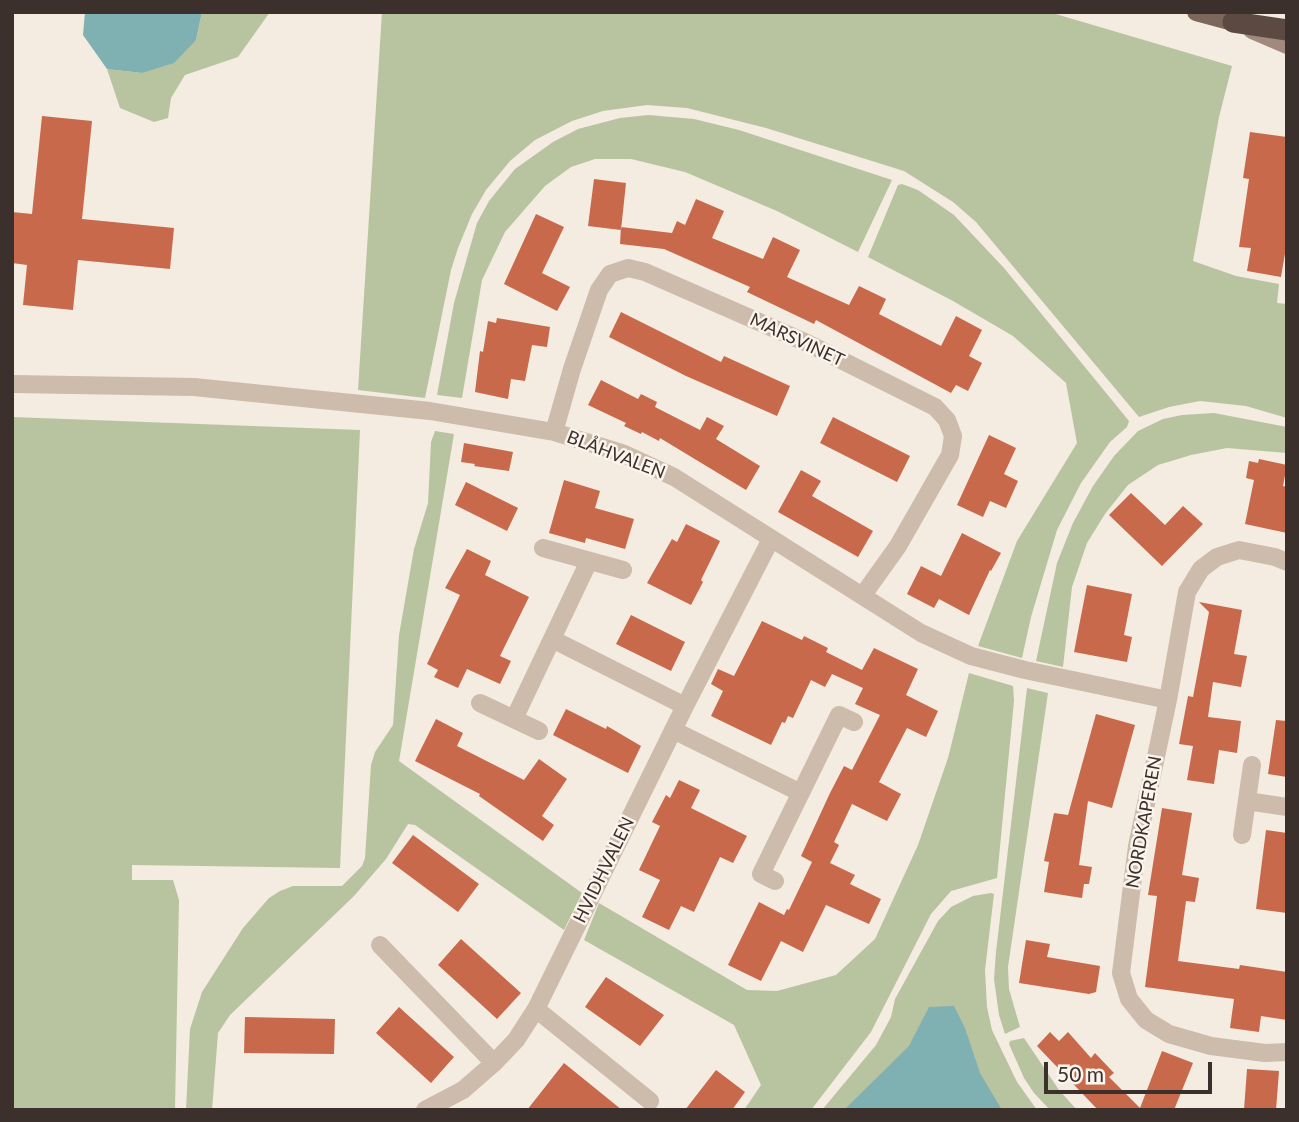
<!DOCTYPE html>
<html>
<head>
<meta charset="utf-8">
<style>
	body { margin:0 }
	#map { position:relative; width:1299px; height:1122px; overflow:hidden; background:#f4ebe1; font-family:Lato,sans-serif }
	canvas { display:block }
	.frame { position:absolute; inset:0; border:14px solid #3b302b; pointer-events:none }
	.scale { position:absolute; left:1044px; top:1062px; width:168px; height:32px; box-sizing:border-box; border:4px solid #3b302b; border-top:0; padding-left:9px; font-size:21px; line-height:24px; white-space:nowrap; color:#3b302b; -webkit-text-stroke:5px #fbf5ee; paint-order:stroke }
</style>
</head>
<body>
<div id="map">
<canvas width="1299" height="1122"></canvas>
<div class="frame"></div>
<div class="scale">50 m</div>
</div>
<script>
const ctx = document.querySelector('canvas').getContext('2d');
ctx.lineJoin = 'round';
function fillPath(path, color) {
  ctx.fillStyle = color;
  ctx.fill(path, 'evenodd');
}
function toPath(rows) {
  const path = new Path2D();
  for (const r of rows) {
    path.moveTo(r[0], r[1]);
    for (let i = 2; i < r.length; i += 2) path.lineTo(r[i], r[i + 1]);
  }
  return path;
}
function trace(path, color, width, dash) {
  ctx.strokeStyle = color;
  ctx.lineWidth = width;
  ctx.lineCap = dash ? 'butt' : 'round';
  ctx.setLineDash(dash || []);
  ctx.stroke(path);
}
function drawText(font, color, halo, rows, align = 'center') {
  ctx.font = font + ' Lato,sans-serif';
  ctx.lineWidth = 5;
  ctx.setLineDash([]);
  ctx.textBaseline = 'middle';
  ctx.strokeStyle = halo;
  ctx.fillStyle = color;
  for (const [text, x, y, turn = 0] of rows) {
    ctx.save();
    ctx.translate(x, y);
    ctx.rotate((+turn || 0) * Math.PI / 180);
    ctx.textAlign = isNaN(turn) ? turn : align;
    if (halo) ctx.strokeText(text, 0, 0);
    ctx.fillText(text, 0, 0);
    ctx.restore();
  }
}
fillPath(toPath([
	[202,12,270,12,238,57,185,75,171,98,168,118,154,122,120,108,107,69,142,73,196,40],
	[382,12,1049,12,1232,66,1219,117,1193,261,1236,276,1279,284,1277,303,1287,304,1287,418,1246,406,1200,401,1169,407,1139,417,976,222,953,202,904,171,766,128,687,108,647,105,603,111,572,121,535,140,510,161,486,190,472,214,458,248,451,270,425,398,358,390],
	[648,115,694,119,739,130,892,180,858,252,777,211,685,172,631,159,595,159,571,167,545,186,505,232,482,280,462,398,437,395,454,303,477,223,489,201,515,169,553,142,578,129,620,118],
	[902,184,918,190,954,215,1004,268,1129,421,1127,427,1110,442,1081,483,1057,530,1031,617,1022,658,978,646,1017,541,1077,443,1066,383,1013,336,953,301,868,257,898,185],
	[1214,413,1287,427,1287,453,1227,448,1191,455,1158,465,1128,485,1105,514,1087,543,1072,587,1063,667,1036,661,1057,563,1073,523,1093,486,1114,456,1138,431,1163,419,1182,415],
	[12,417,360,430,340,868,132,865,132,880,173,880,179,900,175,1110,12,1110],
	[435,431,454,434,399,761,582,893,564,930,415,825,408,824,386,859,354,896,230,1015,218,1033,212,1110,186,1110,190,1029,202,992,243,928,269,898,280,891,293,886,342,886,362,866,365,858,371,765,375,752,393,725,399,635,414,549,428,503,431,442],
	[969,673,1013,686,1014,701,997,878,951,891,931,914,871,1032,811,1110,744,1110,761,1085,734,1025,584,940,599,903,747,990,777,991,836,975,875,939,918,845,948,758],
	[1027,688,1048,693,1008,967,1009,989,1020,1027,1005,1034,999,1015,994,979,996,952],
	[991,893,994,894,985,970,987,1007,992,1030,1003,1053,1017,1082,1037,1110,822,1110,876,1045,891,1017,895,999,938,921,951,907,973,896],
	[1024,1038,1059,1090,1077,1110,1050,1110,1034,1093,1024,1078,1009,1044,1010,1041]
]), '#b8c4a0');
fillPath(toPath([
	[85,12,202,12,196,40,174,63,142,73,107,69,83,35],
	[954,1006,965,1028,980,1073,1002,1110,844,1110,909,1046,929,1007]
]), '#7fb0b2');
fillPath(toPath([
	[42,116,92,121,82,219,174,228,170,269,78,260,73,310,23,305,27,265,12,263,12,212,32,214],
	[1250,132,1287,137,1287,242,1281,277,1247,271,1251,248,1239,247,1249,179,1243,178],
	[594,179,626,183,621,230,588,226],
	[696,199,724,211,712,238,763,259,773,237,800,250,787,277,849,305,859,286,886,299,879,314,941,346,956,316,982,330,969,356,982,363,968,391,956,385,951,393,816,320,814,324,747,292,750,287,664,249,620,244,621,227,672,233,677,221,685,225],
	[536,214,564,227,542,273,570,287,557,311,504,284],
	[621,312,721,362,724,356,790,386,777,416,686,376,609,337],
	[497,318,550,327,547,347,532,345,525,381,511,379,508,399,475,392,480,351,483,352,488,321,496,323],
	[601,380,638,399,641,394,657,402,655,407,700,430,707,417,724,426,716,439,760,466,746,490,660,438,659,441,642,432,641,434,624,426,626,423,588,405],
	[833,417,910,456,897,482,820,443],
	[989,435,1016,448,1004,474,1018,481,1006,508,990,501,983,517,957,505],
	[464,443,513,452,509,471,474,466,475,464,461,462],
	[1259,459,1287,465,1283,486,1287,487,1287,533,1245,524,1254,480,1246,478,1249,461,1258,463],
	[801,470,821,481,812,496,873,531,858,557,778,512],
	[564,480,600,491,595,508,634,519,625,549,586,538,585,543,549,533],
	[466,482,518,508,507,531,455,505],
	[1131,493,1165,525,1183,506,1203,524,1162,566,1109,515],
	[686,524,720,541,701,580,703,582,691,605,647,583,672,539,677,542],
	[962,533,1001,553,991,571,990,570,969,615,939,599,934,608,907,594,921,566,941,576],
	[467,549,491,561,485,575,529,597,500,656,511,661,500,684,467,669,458,688,434,677,438,670,427,664,460,595,445,588],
	[1087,585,1132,594,1124,635,1132,637,1127,662,1074,652],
	[1199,602,1242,610,1234,654,1247,656,1241,687,1213,682,1208,717,1241,721,1237,753,1219,750,1214,784,1187,780,1193,746,1179,744,1188,696,1193,697,1209,612],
	[631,615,685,642,671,671,616,644],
	[762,621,802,640,804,636,828,648,826,652,862,670,874,648,918,669,906,695,938,711,926,737,907,728,879,782,901,794,887,821,852,804,834,842,839,845,830,863,855,875,850,884,881,899,869,924,826,905,803,952,781,941,761,981,728,965,759,902,784,915,787,909,789,910,812,862,801,856,830,793,844,766,852,770,880,715,855,704,863,688,832,674,825,687,811,680,793,718,788,716,785,723,782,722,771,745,711,716,723,691,711,684,718,669,734,676],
	[566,709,606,729,607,726,641,746,628,773,553,735],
	[1096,714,1135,725,1112,808,1088,801,1079,865,1092,867,1089,884,1084,884,1082,898,1044,892,1049,862,1044,861,1054,813,1068,815],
	[436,719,463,733,457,746,524,780,539,759,567,779,542,816,554,825,543,841,479,796,480,794,415,761],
	[1276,720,1287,721,1287,777,1268,774],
	[679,780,700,790,691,808,747,836,733,863,720,857,694,912,681,906,669,930,642,917,660,880,639,870,660,826,652,822,666,795,670,798],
	[1162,808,1192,813,1182,875,1199,878,1195,902,1186,901,1178,961,1239,969,1240,965,1287,972,1287,1020,1261,1016,1259,1032,1230,1028,1234,999,1145,987,1157,896,1148,895],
	[1266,830,1287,833,1287,913,1256,909],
	[413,835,479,884,458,912,392,863],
	[461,939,521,993,497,1019,438,965],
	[1026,940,1050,944,1047,957,1100,966,1096,992,1089,994,1019,983],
	[606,977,664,1015,640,1046,585,1007],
	[399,1007,454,1057,431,1083,376,1033],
	[245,1017,335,1019,334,1054,244,1053],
	[1050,1032,1059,1041,1068,1032,1091,1058,1095,1053,1114,1073,1109,1077,1140,1108,1162,1051,1193,1063,1174,1110,1098,1110,1037,1046],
	[564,1063,622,1110,527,1110],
	[1247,1069,1279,1071,1276,1110,1244,1110],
	[716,1070,745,1092,732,1110,685,1110]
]), '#c8694b');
trace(toPath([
	[12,384,194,387,430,411,554,432,622,453,674,477,921,633,971,656,1025,670,1168,700],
	[554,432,572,369,599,290,610,274,628,268,645,272,807,343,935,407,947,420,953,436,950,455,898,546,863,595],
	[543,548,623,570],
	[1287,562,1275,557,1239,550,1217,557,1201,569,1187,592,1168,700,1137,846,1121,973,1129,999,1146,1020,1169,1034,1211,1046,1265,1053,1287,1052],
	[552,639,685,706],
	[480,703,539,731],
	[514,719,589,561],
	[673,730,801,793],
	[1247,801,1287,807],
	[1242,835,1252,765],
	[775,881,761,874,839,715,854,722],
	[380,945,494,1063],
	[536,1009,650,1101],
	[425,1110,463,1090,494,1063,516,1040,536,1009,685,706,771,539]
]), '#cdbbac', 18);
trace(toPath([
	[1252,30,1287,45]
]), '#a18a7d', 18);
trace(toPath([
	[1196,12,1233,22]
]), '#7d675c', 18);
trace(toPath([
	[1233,22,1287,30]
]), '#5c4a42', 21);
drawText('18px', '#3b302b', '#fbf5ee', [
	["MARSVINET",797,340,25],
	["BLÅHVALEN",616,455,21],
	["NORDKAPEREN",1144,822,-80],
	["HVIDHVALEN",604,870,-64]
]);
</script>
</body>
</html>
